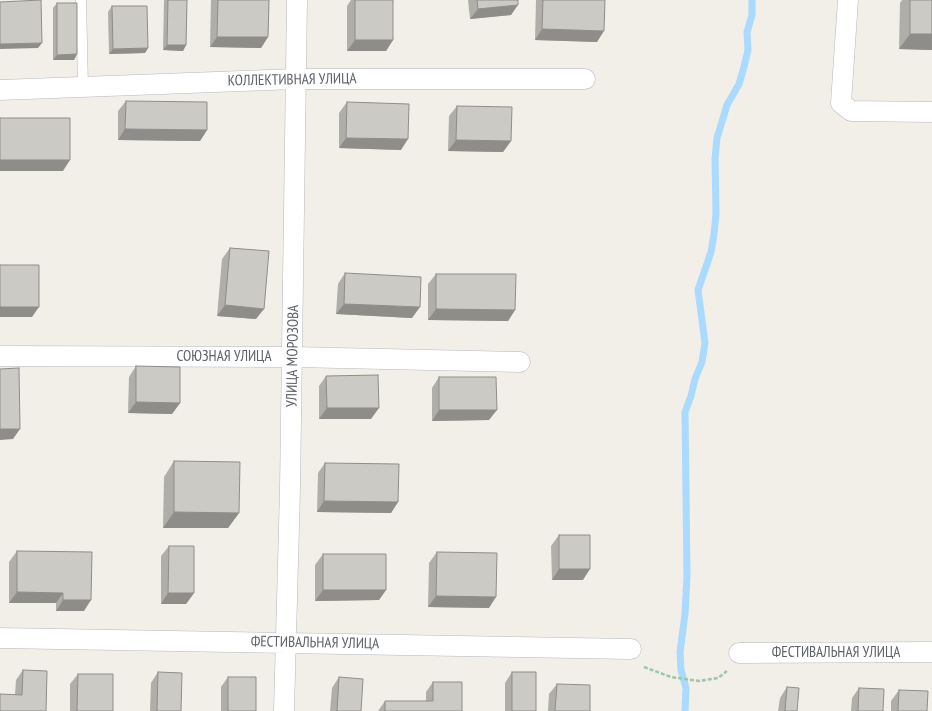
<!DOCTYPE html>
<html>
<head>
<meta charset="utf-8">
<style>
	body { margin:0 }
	canvas { display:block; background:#f1efe8 }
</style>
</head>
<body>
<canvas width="932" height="711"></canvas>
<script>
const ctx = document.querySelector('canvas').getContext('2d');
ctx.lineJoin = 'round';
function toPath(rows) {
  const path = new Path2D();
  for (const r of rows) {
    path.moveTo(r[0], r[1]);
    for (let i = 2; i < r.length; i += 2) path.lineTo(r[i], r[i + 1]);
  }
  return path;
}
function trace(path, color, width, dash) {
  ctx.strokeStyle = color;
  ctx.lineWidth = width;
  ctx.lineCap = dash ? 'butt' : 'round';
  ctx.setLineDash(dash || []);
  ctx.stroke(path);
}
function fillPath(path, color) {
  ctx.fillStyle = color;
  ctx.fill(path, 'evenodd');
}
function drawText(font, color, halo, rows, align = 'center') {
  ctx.font = font + ' "PT Sans Narrow",sans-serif';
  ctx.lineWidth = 3.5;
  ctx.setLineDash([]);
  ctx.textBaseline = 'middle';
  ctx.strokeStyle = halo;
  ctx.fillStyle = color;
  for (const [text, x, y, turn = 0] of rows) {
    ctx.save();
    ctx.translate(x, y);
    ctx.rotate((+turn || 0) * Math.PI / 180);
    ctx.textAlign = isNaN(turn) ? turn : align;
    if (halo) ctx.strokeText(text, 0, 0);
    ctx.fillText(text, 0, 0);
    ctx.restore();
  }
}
trace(toPath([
	[685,711,686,688,681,670,680,652,685,614,687,576,685,412,691,396,695,379,702,362,705,343,698,290,711,252,714,234,716,214,715,158,717,138,727,105,739,84,744,67,748,50,747,32,752,15,752,0]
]), '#aadaff', 7);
const lane = toPath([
	[81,0,83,87]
]);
const street = toPath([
	[848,0,841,103,851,111,932,112],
	[0,90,296,79,585,79],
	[0,356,293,357,520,362],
	[0,638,631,649],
	[739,653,932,652],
	[284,711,290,489,297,0]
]);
trace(lane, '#b5b8bc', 11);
trace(street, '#b5b8bc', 21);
trace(toPath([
	[644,667,671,677,699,681,718,678,727,671]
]), '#9cc7a9', 2.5, [4, 2]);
trace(lane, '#fff', 10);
trace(street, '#fff', 20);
fillPath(toPath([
	[164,0,187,0,186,45,183,51,163,50],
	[211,0,269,0,268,37,261,48,210,47],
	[351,0,393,0,393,40,386,51,347,51,347,6],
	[468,0,518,0,511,15,470,19],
	[536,0,605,0,597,42,535,40],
	[902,0,932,0,932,50,899,49,900,3],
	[57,3,77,54,74,60,53,60,53,8],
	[112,6,148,48,145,53,109,54,108,12],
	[126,101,207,130,200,141,118,140,118,111],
	[347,102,401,150,339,148,339,113],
	[457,106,511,141,503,152,448,151,449,116],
	[230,248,256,319,217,316,222,259],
	[345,273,412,318,336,314,338,284],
	[436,274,515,310,508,321,428,320,428,284],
	[136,366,180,403,172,414,128,413,129,377],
	[326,376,371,419,319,419,319,386],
	[439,377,489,420,432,421,432,388],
	[174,461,239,513,228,528,163,528,164,477],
	[325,463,398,502,391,513,317,512,318,473],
	[559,535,583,580,552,580,551,546],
	[169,546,194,593,186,604,161,604,161,556],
	[17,551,84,611,56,611,56,603,9,603,9,562],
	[437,552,489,608,428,607,429,563],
	[323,554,386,590,379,600,315,601,315,565],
	[23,670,46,711,15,695,16,680],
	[158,672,181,711,150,711,151,683],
	[512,672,536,711,505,711,505,683],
	[78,674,113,711,70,711,70,684],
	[228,677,256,711,221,711,221,687],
	[339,677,361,711,330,711,332,688],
	[433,682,462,711,378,711,385,701,426,701,426,692],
	[557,684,590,711,548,711,549,694],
	[787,687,797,711,778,711,780,698],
	[859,688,883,711,851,711,852,698],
	[899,690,927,711,891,711,891,701]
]), '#afaea9');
fillPath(toPath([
	[518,5,511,15,470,19,478,9],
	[542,29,604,31,597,42,535,40],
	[910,34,932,34,932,50,899,49],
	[217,37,268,37,261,48,210,47],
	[355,40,393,40,386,51,347,51],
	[42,43,38,48,0,49,0,44],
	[167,45,186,45,183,51,163,50],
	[148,48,145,53,109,54,113,49],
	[77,54,74,60,53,60,57,55],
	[125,129,207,130,200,141,118,140],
	[346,138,408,139,401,150,339,148],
	[456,140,511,141,503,152,448,151],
	[0,160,70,160,63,171,0,171],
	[344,304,420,307,412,318,336,314],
	[225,305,264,309,256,319,217,316],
	[0,307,39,307,32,317,0,317],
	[436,309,515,310,508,321,428,320],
	[136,402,180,403,172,414,128,413],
	[327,408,379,408,371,419,319,419],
	[439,410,497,410,489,420,432,421],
	[0,429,20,429,13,439,0,440],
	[324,501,398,502,391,513,317,512],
	[174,512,239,513,228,528,163,528],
	[559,569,590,569,583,580,552,580],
	[323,590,386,590,379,600,315,601],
	[17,592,63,593,56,603,9,603],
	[168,593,194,593,186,604,161,604],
	[436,596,496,597,489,608,428,607],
	[63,600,91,600,84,611,56,611]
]), '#8f8d8a');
const building = toPath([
	[41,0,42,43,0,44,0,2,41,0],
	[168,0,187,0,186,45,167,45,168,0],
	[218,0,269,0,268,37,217,37,218,0],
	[355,0,393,0,393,40,355,40,355,0],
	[477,0,518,0,518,5,478,9,477,0],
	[543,0,605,0,604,31,542,29,543,0],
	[910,0,932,0,932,34,910,34,910,0],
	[57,3,77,3,77,54,57,55,57,3],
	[112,6,147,6,148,48,113,49,112,6],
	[126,101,207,102,207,130,125,129,126,101],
	[347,102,409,104,408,139,346,138,347,102],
	[457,106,512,107,511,141,456,140,457,106],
	[0,118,70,118,70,160,0,160,0,118],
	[230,248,269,251,264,309,225,305,230,248],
	[0,265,39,265,39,307,0,307,0,265],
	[345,273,421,277,420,307,344,304,345,273],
	[436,274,516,274,515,310,436,309,436,274],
	[136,366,180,367,180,403,136,402,136,366],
	[19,368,20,429,0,429,0,369,19,368],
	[378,375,379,408,327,408,326,376,378,375],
	[439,377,496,377,497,410,439,410,439,377],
	[174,461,240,462,239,513,174,512,174,461],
	[325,463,399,464,398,502,324,501,325,463],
	[559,535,590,535,590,569,559,569,559,535],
	[169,546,194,546,194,593,168,593,169,546],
	[17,551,92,552,91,600,63,600,63,593,17,592,17,551],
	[437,552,497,553,496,597,436,596,437,552],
	[323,554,386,554,386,590,323,590,323,554],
	[23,670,47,671,46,711,0,711,0,694,22,695,23,670],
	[158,672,182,673,181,711,157,711,158,672],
	[512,672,536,672,536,711,512,711,512,672],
	[78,674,113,674,113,711,77,711,78,674],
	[228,677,256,677,256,711,228,711,228,677],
	[339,677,363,679,361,711,337,711,339,677],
	[433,682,462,682,462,711,385,711,385,701,433,701,433,682],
	[557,684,590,685,590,711,555,711,557,684],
	[787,687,799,688,797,711,785,711,787,687],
	[859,688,884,689,883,711,858,711,859,688],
	[899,690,928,691,927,711,898,711,899,690]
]);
fillPath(building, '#cccac5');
trace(building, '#8f8d8a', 1);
drawText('15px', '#5f6368', '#fff', [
	["КОЛЛЕКТИВНАЯ УЛИЦА",292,80,-1],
	["УЛИЦА МОРОЗОВА",293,356,-89],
	["СОЮЗНАЯ УЛИЦА",224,357],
	["ФЕСТИВАЛЬНАЯ УЛИЦА",315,643,1],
	["ФЕСТИВАЛЬНАЯ УЛИЦА",836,653]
]);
</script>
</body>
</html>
